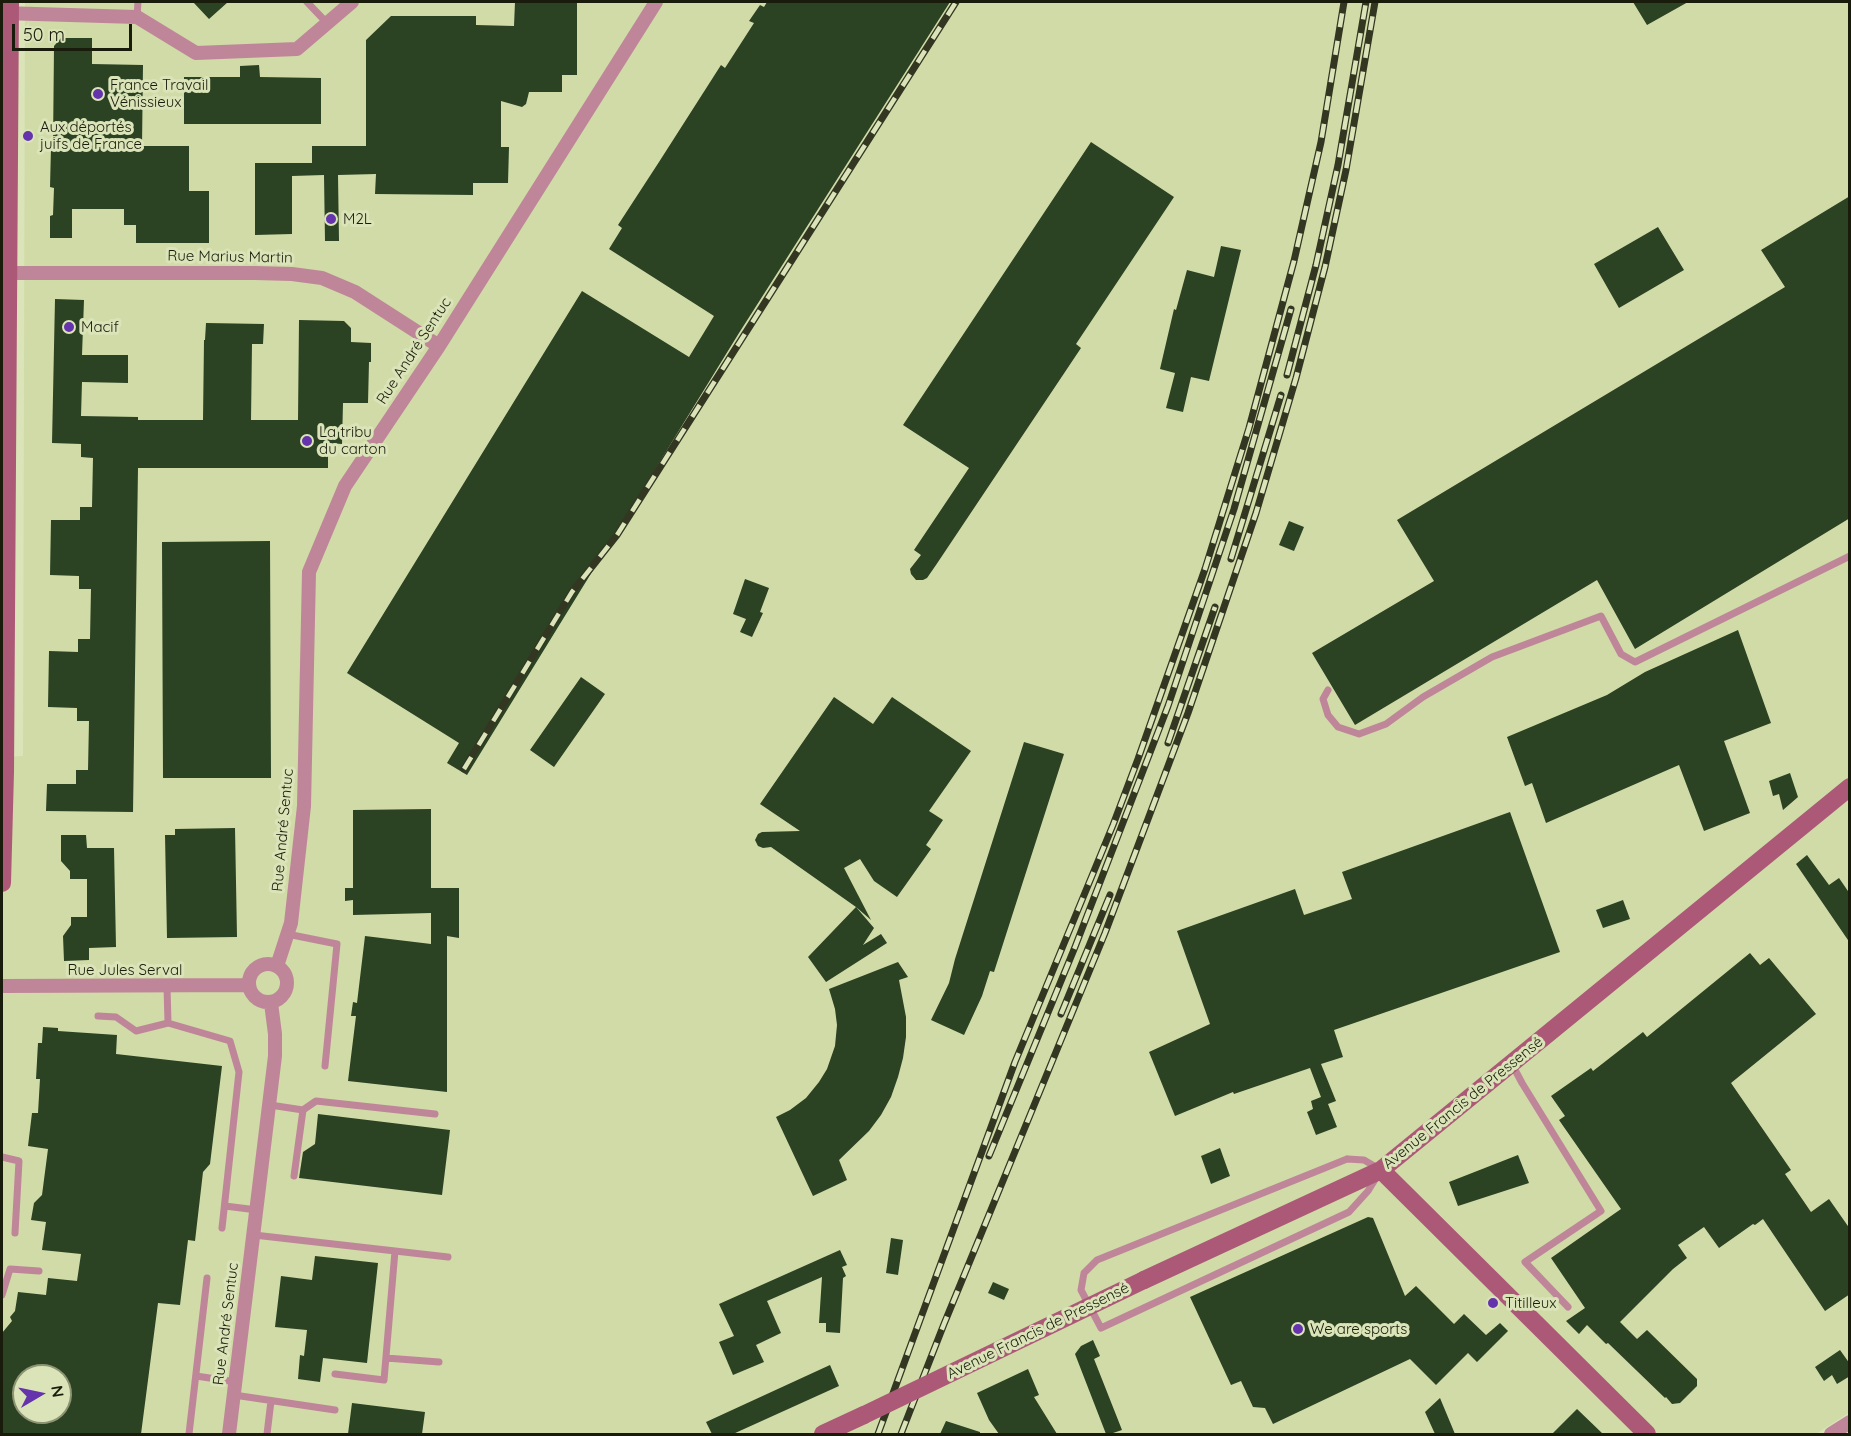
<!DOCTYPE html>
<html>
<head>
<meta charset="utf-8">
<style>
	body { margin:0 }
	#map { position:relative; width:1851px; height:1436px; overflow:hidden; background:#dae4b8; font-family:Quicksand,sans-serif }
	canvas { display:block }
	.frame { position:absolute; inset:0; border:3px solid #191c0b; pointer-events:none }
	.north { position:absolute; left:12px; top:1364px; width:60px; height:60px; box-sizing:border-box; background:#dae4b8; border:2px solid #8d9473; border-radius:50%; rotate:81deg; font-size:16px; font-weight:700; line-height:24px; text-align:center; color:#191c0b }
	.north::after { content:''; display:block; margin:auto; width:21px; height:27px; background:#6533ab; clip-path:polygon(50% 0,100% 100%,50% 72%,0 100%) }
	.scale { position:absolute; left:12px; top:24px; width:120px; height:27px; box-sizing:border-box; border:3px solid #191c0b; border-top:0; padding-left:8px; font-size:18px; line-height:21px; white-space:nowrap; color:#191c0b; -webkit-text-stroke:4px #dae4b8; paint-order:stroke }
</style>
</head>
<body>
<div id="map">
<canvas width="1851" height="1436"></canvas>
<div class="frame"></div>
<div class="north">N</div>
<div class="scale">50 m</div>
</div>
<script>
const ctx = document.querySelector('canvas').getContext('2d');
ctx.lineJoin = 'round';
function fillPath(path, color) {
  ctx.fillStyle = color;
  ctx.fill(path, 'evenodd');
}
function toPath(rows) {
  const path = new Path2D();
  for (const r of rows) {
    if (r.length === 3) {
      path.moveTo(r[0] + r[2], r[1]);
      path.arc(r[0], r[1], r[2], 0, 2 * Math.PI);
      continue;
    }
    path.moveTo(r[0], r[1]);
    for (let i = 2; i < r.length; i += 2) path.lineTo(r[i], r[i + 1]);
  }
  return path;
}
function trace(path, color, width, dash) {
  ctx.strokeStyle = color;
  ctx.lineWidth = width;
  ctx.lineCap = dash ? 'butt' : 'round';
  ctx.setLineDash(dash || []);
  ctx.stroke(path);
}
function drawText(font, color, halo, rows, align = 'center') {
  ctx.font = font + ' Quicksand,sans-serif';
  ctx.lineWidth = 6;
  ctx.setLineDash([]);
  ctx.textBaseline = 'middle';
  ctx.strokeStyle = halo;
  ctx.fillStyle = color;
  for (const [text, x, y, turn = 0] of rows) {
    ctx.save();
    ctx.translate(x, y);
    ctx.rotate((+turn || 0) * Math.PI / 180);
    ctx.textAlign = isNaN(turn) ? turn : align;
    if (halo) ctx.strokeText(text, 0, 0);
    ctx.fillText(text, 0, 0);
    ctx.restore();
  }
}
fillPath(toPath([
	[25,2,1849,2,1850,1412,1816,1434,2,1434,2,757,23,756],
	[24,1376,60,1376,60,1412,24,1412]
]), '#d0dba8');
fillPath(toPath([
	[193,2,228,2,209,19],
	[515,2,577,2,577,75,562,75,562,92,529,92,526,104,522,107,501,101,501,147,509,147,508,183,473,183,473,195,375,194,376,174,338,175,339,241,325,241,324,175,292,176,292,234,255,235,255,163,312,163,312,146,366,146,366,40,391,16,476,16,476,25,514,26],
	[767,2,950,2,739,333,467,775,447,763,459,743,347,673,582,291,689,357,714,316,609,249,622,228,618,225,659,162,721,65,725,68,754,23,749,21,760,5,764,7],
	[1633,2,1688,2,1647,25],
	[61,38,92,38,92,64,143,65,142,146,189,146,189,191,209,191,209,243,136,243,136,225,124,225,124,209,72,209,72,238,50,238,50,216,53,215,54,188,50,187,51,147,53,147,54,46],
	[259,65,260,77,321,78,321,124,184,124,184,77,240,77,240,66],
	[1091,142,1174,197,1076,344,1081,348,936,565,927,578,923,580,916,580,911,574,910,569,921,555,914,550,969,468,903,425],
	[1850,196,1850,518,1635,649,1597,580,1355,725,1312,653,1434,581,1397,520,1785,287,1761,250],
	[1658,227,1684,270,1619,308,1594,264],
	[1221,246,1241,250,1209,381,1191,377,1183,412,1166,408,1175,373,1160,369,1174,309,1176,310,1187,270,1214,277],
	[55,299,84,300,82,355,128,355,128,383,82,382,81,416,138,417,138,420,203,420,204,340,205,340,206,323,264,324,263,344,252,344,251,420,298,420,299,320,344,321,351,328,351,342,371,343,371,362,369,362,368,403,343,403,342,444,328,443,328,468,138,468,133,812,46,811,47,784,76,784,76,770,88,770,89,721,77,721,77,708,48,707,49,651,78,652,78,639,90,639,91,589,79,589,79,576,50,575,51,520,80,520,80,507,92,507,93,458,81,457,81,444,52,443],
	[1289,521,1304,527,1294,551,1279,545],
	[270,541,271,778,163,778,162,542],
	[745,579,769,588,760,612,763,613,752,637,740,632,746,619,733,614],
	[1738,630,1771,723,1724,741,1750,813,1704,831,1679,765,1546,823,1532,783,1525,786,1507,737,1607,695,1645,672],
	[581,677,605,694,554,767,530,750],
	[834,697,873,724,892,697,971,751,929,811,943,820,926,845,931,849,897,897,874,881,860,859,844,868,871,920,856,907,874,928,863,945,881,934,887,943,826,982,808,957,856,907,771,847,763,848,758,846,755,840,758,834,762,832,800,831,760,804],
	[1024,742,1064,754,994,972,990,971,982,996,964,1035,931,1020,949,983,955,959],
	[1790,773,1798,797,1783,810,1779,794,1773,796,1769,781],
	[431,809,431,888,459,888,459,938,447,936,447,1092,348,1081,356,1016,351,1016,353,1002,357,1003,365,936,431,944,431,913,353,915,353,900,345,901,345,888,353,888,353,810],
	[1510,812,1560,952,1334,1030,1343,1057,1321,1064,1336,1101,1328,1104,1337,1127,1316,1135,1307,1112,1313,1109,1311,1101,1321,1097,1310,1068,1234,1094,1233,1092,1175,1116,1149,1052,1210,1024,1177,931,1295,889,1304,915,1352,899,1342,872],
	[235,828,237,937,167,938,165,835,175,835,175,829],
	[61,835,86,835,87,848,114,848,116,947,89,948,89,960,64,961,63,936,71,925,71,917,87,917,87,879,70,879,70,871,61,861],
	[1807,855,1829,885,1839,878,1850,894,1850,943,1796,864],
	[1623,900,1630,919,1603,928,1596,910],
	[1750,953,1760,965,1769,958,1816,1014,1731,1083,1791,1170,1785,1174,1811,1212,1829,1199,1850,1229,1850,1294,1825,1311,1763,1219,1755,1225,1753,1224,1719,1248,1704,1227,1678,1245,1687,1258,1673,1269,1620,1322,1637,1339,1647,1330,1697,1379,1697,1386,1680,1403,1672,1404,1666,1397,1665,1398,1608,1343,1606,1344,1587,1325,1579,1334,1566,1321,1585,1308,1551,1258,1621,1209,1559,1120,1565,1116,1551,1096,1591,1068,1593,1071,1643,1032,1647,1037],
	[898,962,908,977,899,980,906,1017,906,1037,903,1058,898,1077,891,1097,881,1115,869,1131,839,1160,847,1180,813,1196,776,1117,790,1110,806,1098,819,1082,827,1069,835,1046,837,1025,835,1009,829,989],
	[43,1027,58,1028,58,1031,117,1035,116,1054,222,1066,210,1164,203,1172,195,1241,188,1240,180,1305,158,1303,141,1434,2,1434,2,1333,12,1321,10,1317,15,1311,18,1292,46,1295,48,1278,77,1281,81,1254,42,1250,46,1222,31,1220,34,1203,42,1195,48,1149,28,1146,32,1113,38,1113,40,1079,36,1079,38,1043,42,1043],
	[24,1376,60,1376,60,1412,24,1412],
	[318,1114,450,1130,442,1195,299,1178,303,1152,315,1144],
	[1220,1148,1230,1176,1211,1184,1201,1156],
	[1518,1155,1529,1183,1458,1206,1449,1182],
	[1368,1217,1373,1218,1405,1296,1416,1286,1454,1324,1464,1314,1486,1335,1500,1323,1508,1331,1477,1362,1468,1353,1436,1385,1410,1359,1273,1424,1265,1408,1253,1407,1241,1381,1231,1385,1190,1297],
	[891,1238,903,1240,898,1275,886,1273],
	[840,1250,847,1265,842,1267,846,1276,843,1278,840,1333,826,1332,826,1323,819,1323,822,1277,767,1301,781,1333,756,1345,764,1362,733,1375,719,1342,734,1336,719,1304],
	[315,1256,378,1263,367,1363,323,1358,320,1382,298,1379,300,1355,304,1356,307,1330,275,1327,281,1276,312,1280],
	[993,1282,1009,1289,1004,1300,988,1293],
	[1093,1340,1100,1356,1094,1359,1122,1430,1110,1434,1106,1434,1075,1354,1081,1346],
	[1840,1350,1850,1364,1850,1376,1837,1384,1832,1375,1824,1381,1815,1367],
	[830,1365,839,1386,733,1434,712,1434,706,1422],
	[1028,1369,1039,1395,1034,1397,1057,1434,999,1434,989,1420,977,1393],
	[1440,1398,1455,1434,1435,1434,1425,1412],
	[352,1403,425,1412,422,1434,348,1434],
	[1577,1409,1603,1434,1552,1434],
	[946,1421,980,1432,980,1434,940,1434]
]), '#2b4223');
trace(toPath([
	[307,2,327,23],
	[137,17,138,2],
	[1328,690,1323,699,1328,715,1338,727,1359,734,1386,724,1423,697,1492,657,1601,616,1621,654,1635,662,1850,556],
	[287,934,337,944,325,1066],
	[167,986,168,1023,230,1041,239,1072,222,1228],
	[98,1016,116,1017,136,1031,168,1023],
	[1513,1066,1522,1083,1601,1211,1525,1262,1568,1307],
	[270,1105,303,1110,316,1101,435,1114],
	[2,1157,19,1161,15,1233],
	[1347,1159,1364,1160,1381,1170,1368,1191,1349,1212,1101,1328,1081,1290,1084,1273,1097,1260,1347,1159],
	[294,1176,303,1110],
	[225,1206,257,1210],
	[254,1235,448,1257],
	[2,1295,10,1269,39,1271],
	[386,1358,439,1362],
	[335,1374,384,1380,395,1251],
	[196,1376,236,1382],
	[234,1395,335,1410],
	[189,1434,207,1278],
	[267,1434,271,1401]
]), '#bf8699', 7);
trace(toPath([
	[2,13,137,17,196,53,297,49,352,2],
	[2,273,255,273,292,274,322,278,355,292,439,346],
	[268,983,19],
	[277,966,291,923,304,806,309,572,345,486,439,346,656,2],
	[2,986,249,985],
	[229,1434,275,1056,275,1034,271,1003],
	[1831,1434,1850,1422]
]), '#bf8699', 14);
trace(toPath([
	[2,883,5,772,10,2],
	[1381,1170,1647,1434],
	[1144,1280,1381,1170,1850,787],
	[823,1434,864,1415]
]), '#ac5978', 18);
const rail = toPath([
	[1287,375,1316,265,1338,165,1366,2],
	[1231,559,1281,395],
	[1168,743,1215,607],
	[464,769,572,592,617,535,956,2],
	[1061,1014,1110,895],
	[989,1156,1075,947,1168,706,1234,509,1291,309],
	[878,1434,1015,1062,1113,825,1138,759,1205,569,1249,428,1294,261,1321,142,1344,2],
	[901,1434,944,1324,1105,933,1188,713,1256,513,1296,378,1325,267,1346,170,1375,2]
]);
trace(rail, '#333722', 7);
trace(rail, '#dae4b8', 4.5, [14]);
trace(toPath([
	[864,1415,1144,1280]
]), '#ac5978', 18);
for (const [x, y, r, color] of [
	[98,94,6,"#6533ab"],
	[28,136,6,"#6533ab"],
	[331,219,6,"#6533ab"],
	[69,327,6,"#6533ab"],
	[307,441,6,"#6533ab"],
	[1493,1303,6,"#6533ab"],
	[1298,1329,6,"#6533ab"]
]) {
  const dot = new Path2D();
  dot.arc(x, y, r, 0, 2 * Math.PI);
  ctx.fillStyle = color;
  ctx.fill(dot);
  trace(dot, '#dae4b8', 2);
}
drawText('15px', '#191c0b', '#dae4b8', [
	["France Travail",110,85],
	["Vénissieux",110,102],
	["Aux déportés",40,127],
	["juifs de France",40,144],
	["M2L",343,219],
	["Macif",81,327],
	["La tribu",319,432],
	["du carton",319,449],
	["Titilleux",1505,1303],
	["We are sports",1310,1329]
], 'left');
drawText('15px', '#191c0b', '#dae4b8', [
	["Rue Marius Martin",230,257,1],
	["Rue André Sentuc",414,351,-57],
	["Rue André Sentuc",283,830,-85],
	["Rue Jules Serval",125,970],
	["Avenue Francis de Pressensé",1463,1103,-39],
	["Rue André Sentuc",226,1324,-83],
	["Avenue Francis de Pressensé",1038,1331,-26]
]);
</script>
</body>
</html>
